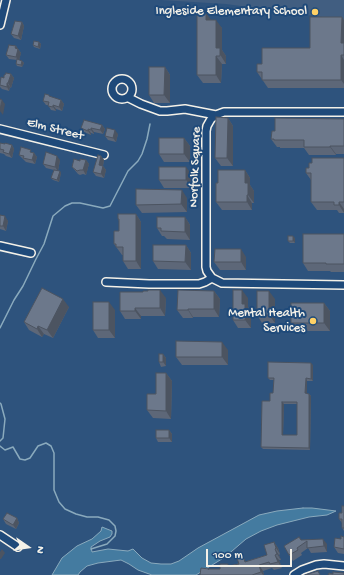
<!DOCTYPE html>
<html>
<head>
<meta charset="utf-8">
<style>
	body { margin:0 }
	#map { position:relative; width:344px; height:575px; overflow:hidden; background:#2e537d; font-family:"Gochi Hand",sans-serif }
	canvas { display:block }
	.north { position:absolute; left:8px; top:527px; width:40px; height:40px; -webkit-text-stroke:3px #1f4a7a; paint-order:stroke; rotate:103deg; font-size:11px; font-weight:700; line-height:16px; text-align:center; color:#f4f1e8 }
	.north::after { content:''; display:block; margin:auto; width:14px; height:18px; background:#f4f1e8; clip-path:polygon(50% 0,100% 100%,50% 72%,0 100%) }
	.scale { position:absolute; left:206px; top:549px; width:86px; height:18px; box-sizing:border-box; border:2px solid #f4f1e8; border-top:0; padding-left:5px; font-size:12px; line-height:14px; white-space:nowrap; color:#f4f1e8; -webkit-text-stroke:3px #1f4a7a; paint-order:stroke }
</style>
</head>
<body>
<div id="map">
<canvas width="344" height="575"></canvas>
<div class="north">N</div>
<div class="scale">100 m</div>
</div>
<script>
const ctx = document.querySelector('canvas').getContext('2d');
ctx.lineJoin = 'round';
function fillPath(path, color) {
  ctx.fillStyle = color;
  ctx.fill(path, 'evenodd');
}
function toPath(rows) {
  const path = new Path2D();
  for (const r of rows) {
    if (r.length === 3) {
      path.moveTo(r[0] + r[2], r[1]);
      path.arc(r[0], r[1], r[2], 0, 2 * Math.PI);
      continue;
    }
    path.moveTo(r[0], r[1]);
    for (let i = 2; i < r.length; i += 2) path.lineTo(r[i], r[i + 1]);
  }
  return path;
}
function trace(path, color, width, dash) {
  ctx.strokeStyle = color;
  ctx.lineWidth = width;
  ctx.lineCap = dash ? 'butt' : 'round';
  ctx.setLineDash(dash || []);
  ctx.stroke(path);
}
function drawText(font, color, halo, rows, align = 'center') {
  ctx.font = font + ' "Gochi Hand",sans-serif';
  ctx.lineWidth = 4;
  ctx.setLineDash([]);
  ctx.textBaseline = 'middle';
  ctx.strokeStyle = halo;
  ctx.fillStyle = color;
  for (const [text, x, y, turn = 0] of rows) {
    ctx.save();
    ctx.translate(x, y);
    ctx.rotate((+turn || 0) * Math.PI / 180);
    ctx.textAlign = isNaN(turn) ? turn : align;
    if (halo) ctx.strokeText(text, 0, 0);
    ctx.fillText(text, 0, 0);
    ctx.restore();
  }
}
fillPath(toPath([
	[161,0,344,0,344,20,226,4]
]), '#415e81');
const water = toPath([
	[303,508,312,508,336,511,327,515,309,517,277,525,261,531,246,539,225,557,196,575,152,575,138,570,129,564,121,560,98,563,87,566,80,572,78,575,52,575,62,558,77,546,92,539,101,531,102,527,112,531,112,534,110,537,100,541,91,547,92,552,108,549,128,551,133,549,142,558,151,563,161,564,171,564,179,561,198,548,259,515,277,511,303,508]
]);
fillPath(water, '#447ba0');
trace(water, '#8aaabd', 1);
trace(toPath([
	[0,328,14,300,23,286,36,259,44,244,53,216,65,206,72,203,80,203,103,208,110,206,128,171,138,161,142,154,147,139,150,124],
	[0,403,1,404,5,419,3,438,0,441],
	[0,446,5,450,13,447,20,459,25,460,30,458,38,446,46,443,51,446,54,453,54,490,59,502,65,509,76,514,87,517,98,517,109,520,115,526,116,531,115,536,107,544,91,549]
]), '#8aaabd', 1.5);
const minor = toPath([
	[0,25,6,0],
	[122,89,10],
	[129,98,141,104,160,111,167,111,185,109,216,115],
	[344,112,224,112,216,115,211,119,207,126,206,131,206,267,207,271,212,278,222,283,344,285],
	[0,129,104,155],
	[0,246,31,253],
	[106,282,149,284,199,284,205,282,212,278],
	[0,535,18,547],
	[294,575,302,570,316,565,324,564,344,566]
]);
trace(minor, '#f4f1e8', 10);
trace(minor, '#1f4a7a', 7);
fillPath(toPath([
	[342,17,344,20,344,88,268,88,257,72,262,64,310,48],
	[211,20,222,28,222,50,226,56,226,64,222,64,221,83,203,83,197,75],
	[22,22,24,26,21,40,14,38,11,34],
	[39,42,41,44,40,49,34,47,33,45],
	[16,46,21,53,19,60,22,61,24,63,22,67,17,66,16,64,17,60,9,59,6,55],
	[165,67,170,75,170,103,154,103,149,95],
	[11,74,14,78,11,88,10,87,9,91,2,89,0,87,0,80],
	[50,97,61,100,64,104,62,111,56,109,56,111,51,110,48,105,46,105,43,101],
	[228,118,233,126,233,166,221,166,215,158],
	[344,119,344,154,336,154,336,155,309,155,304,148,280,148,280,147,277,147,271,139,275,131],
	[102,125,105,129,103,134,94,132,94,134,91,133,91,135,84,132,81,128],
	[118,134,116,142,108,140,105,136],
	[184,138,190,146,190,162,164,162,159,154],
	[0,143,5,144,12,145,14,149,12,158,6,156,4,154,0,153],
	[33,152,34,153,37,157,35,164,26,162,19,155],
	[101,156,104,160,103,166,106,170,104,178,96,176,93,172],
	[344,158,344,213,339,213,337,210,317,210,311,202,311,180,306,173,312,163],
	[60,160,58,171,61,173,59,182,53,180,51,178,54,170,46,168,43,164],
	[86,160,89,164,86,175,83,174,80,175,78,174,72,167,80,161],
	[245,170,250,178,250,185,254,191,254,203,252,203,252,210,222,210,216,202,218,183],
	[192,175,192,188,164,188,159,180],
	[187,198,187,212,142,213,136,205],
	[136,214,141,222,141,269,128,269,123,261,123,255,122,255,114,244,119,231,119,221,118,219],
	[0,215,8,221,6,231,0,229],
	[185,217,190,225,190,240,167,239,164,236,162,236,157,228],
	[344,234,344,272,331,272,330,271,308,271,303,263],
	[295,238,295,243,290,243,288,241],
	[186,245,191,253,191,270,158,269,153,261],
	[246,257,246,270,220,270,214,262],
	[214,291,220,299,219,317,193,317,193,318,183,318,177,310],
	[166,298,165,316,141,316,141,319,125,319,120,311],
	[248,298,248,307,251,312,251,328,238,328,233,320],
	[275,299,275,323,262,323,257,315],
	[324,303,330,311,330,331,296,331,291,323],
	[69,307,53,338,44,334,42,337,29,330,24,322],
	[115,310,115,338,98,338,93,330],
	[228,350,228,365,182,365,176,357],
	[163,354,166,358,166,366,161,367,159,362],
	[313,365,313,381,307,381,307,394,309,394,311,396,310,450,263,449,261,447,270,401,273,393,274,380,270,380,268,378],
	[284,404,297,404,297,435,283,435],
	[166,373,172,381,171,419,153,418,147,410],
	[169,430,172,434,172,442,158,442,156,438],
	[344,506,344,531,342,528,342,523,339,519,342,513],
	[17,518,19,523,16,529,6,524,3,519],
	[344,537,344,554,338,553,334,547,341,539],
	[301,540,327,544,327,552,311,553,308,548,301,553,302,555,293,561,289,555],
	[274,542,278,548,280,554,279,555,281,560,279,560,282,568,274,570,272,568,263,571,264,575,200,575,209,569,220,569,229,566,247,561,267,555]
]), '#5d6778');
fillPath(toPath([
	[206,13,212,21,206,20],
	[342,17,344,20,344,47,341,43],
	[216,20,222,28,222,50,226,56,226,64,216,48],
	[22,22,24,26,21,40,18,36],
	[39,42,41,44,40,49,38,47],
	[16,46,21,53,19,61,16,57,15,48],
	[341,55,344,60,344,84,341,80],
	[216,56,222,64,221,83,216,75],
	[22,61,24,63,22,67,21,65],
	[165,67,170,75,170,103,164,95],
	[11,74,14,78,11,88,8,83],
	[7,83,10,87,9,91,7,87],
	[2,100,5,104,3,115,0,111],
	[61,100,64,104,62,111,59,107],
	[53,105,56,109,56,111,53,107],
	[228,118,233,126,233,166,227,158],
	[102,125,105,129,103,134,100,130],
	[91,128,94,132,94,134,91,130],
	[88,129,91,133,91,135,88,131],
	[115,130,118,134,116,142,113,138],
	[184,138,190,146,190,162,184,154],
	[12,145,14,149,12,158,9,154],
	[330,146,336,154,336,155,330,147],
	[34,153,37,157,35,164,32,160],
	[57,156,60,160,58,171,55,167],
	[101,156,104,160,103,166,106,170,104,178,101,174,99,165],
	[86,160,89,164,86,175,83,170],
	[186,167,192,175,192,188,186,180],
	[245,170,250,178,250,185,254,191,254,203,248,195,245,183],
	[60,171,61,173,59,182,57,180],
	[182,190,187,198,187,212,181,204],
	[247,195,252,203,252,210,247,202],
	[339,202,344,209,344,213,339,205],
	[136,214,141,222,141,269,136,261],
	[5,216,8,221,6,231,3,226],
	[185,217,190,225,190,240,185,232],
	[293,236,295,238,295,243,293,241],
	[186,245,191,253,191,270,185,262],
	[241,249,246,257,246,270,241,262],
	[160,290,166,298,165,316,160,308],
	[242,290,248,298,248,307,251,312,251,328,245,320,242,304],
	[214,291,220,299,219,317,214,309],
	[269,291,275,299,275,323,269,315],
	[63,299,69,307,53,338,47,330],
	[109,302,115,310,115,338,109,330],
	[324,303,330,311,330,331,324,323],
	[135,308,141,316,141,319,135,311],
	[188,309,193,317,193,318,188,310],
	[38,326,44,334,42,337,37,329],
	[222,342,228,350,228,365,222,357],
	[163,354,166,358,166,366,163,362],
	[311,363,313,365,313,381,311,379],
	[166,373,172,381,171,419,166,411],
	[306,378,307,381,307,396,305,393],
	[309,394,311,396,310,450,309,448],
	[282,402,284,404,283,437,282,435],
	[169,430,172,434,172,442,169,438],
	[17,518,19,523,16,529,13,525],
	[323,539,327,544,327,552,324,546],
	[274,542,278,548,280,554,276,548],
	[2,549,5,553,1,559,0,559,0,552],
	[275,549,279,555,281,560,277,554],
	[275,555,279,560,282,568,278,562],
	[259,565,263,571,264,575,263,575,261,572]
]), '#4c5461');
const building = toPath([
	[197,13,206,13,206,20,216,20,216,48,220,48,220,56,216,56,216,75,197,75,197,13],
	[310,17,342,17,341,43,344,43,344,55,341,55,341,80,262,80,262,72,257,72,257,64,262,64,262,48,310,48,310,17],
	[15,21,22,22,18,36,11,34,15,21],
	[34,41,39,42,38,47,33,45,34,41],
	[9,45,16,46,15,48,18,49,16,57,6,55,9,45],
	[17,59,22,61,21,65,16,64,17,59],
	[149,67,165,67,164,95,149,95,149,67],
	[6,73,11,74,8,83,7,83,7,87,0,85,1,77,4,78,4,75,5,75,6,73],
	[45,94,49,95,49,96,61,100,59,107,53,105,53,107,48,106,49,102,43,101,45,94],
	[0,99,2,100,0,110,0,99],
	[216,117,228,118,227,158,215,158,216,117],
	[275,118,344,119,344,146,330,146,330,147,304,147,304,140,274,140,274,139,271,139,272,131,275,131,275,118],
	[84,120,102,125,100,130,91,128,91,130,88,129,88,131,81,128,84,120],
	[107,128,115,130,113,138,105,136,107,128],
	[159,138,184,138,184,154,159,154,159,138],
	[0,143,5,144,5,143,12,145,9,154,3,152,4,150,0,149,0,143],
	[21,147,31,150,30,152,34,153,32,160,23,158,24,156,19,155,21,147],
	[46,152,57,156,55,167,43,164,46,152],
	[98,155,101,156,99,165,103,166,101,174,93,172,98,155],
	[312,158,344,158,344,202,339,202,339,205,334,205,334,202,311,202,311,173,306,173,306,168,309,168,309,163,312,163,312,158],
	[74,159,80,161,80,159,86,160,83,170,80,170,77,171,76,170,72,167,74,159],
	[159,167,186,167,186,180,159,180,159,167],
	[54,170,60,171,57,180,51,178,54,170],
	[218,170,245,170,245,183,248,183,248,195,247,195,247,202,216,202,216,183,218,183,218,170],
	[136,189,182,190,181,204,136,205,136,189],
	[118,214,136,214,136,261,123,261,123,247,116,247,116,244,114,244,114,231,119,231,119,219,118,219,118,214],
	[0,215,5,216,3,226,0,226,0,215],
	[157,217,185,217,185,232,161,231,161,228,157,228,157,217],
	[303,234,344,234,344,264,326,264,326,263,303,263,303,234],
	[288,236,293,236,293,241,288,241,288,236],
	[153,245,186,245,185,262,153,261,153,245],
	[215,249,241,249,241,262,214,262,215,249],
	[42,288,63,299,47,330,38,326,37,329,24,322,42,288],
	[148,290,160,290,160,308,135,308,135,311,120,311,120,292,143,292,143,291,148,291,148,290],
	[178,290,214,291,214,309,188,309,188,310,177,310,178,290],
	[233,290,242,290,242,304,245,304,245,320,233,320,233,290],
	[257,291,269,291,269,315,257,315,257,291],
	[93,302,109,302,109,330,93,330,93,302],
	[291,303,324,303,324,323,291,323,291,303],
	[176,341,222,342,222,357,176,357,176,341],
	[159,354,163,354,163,362,159,362,159,354],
	[268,362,311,363,311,379,306,378,305,393,309,394,309,448,261,447,262,401,270,401,270,393,273,393,274,378,268,378,268,362],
	[282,402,297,402,297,435,282,435,282,402],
	[156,373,166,373,166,411,147,410,147,394,156,394,156,373],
	[156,430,169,430,169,438,156,438,156,430],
	[342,506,344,506,344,528,342,528,342,519,339,519,339,513,342,513,342,506],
	[7,513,17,518,13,525,3,519,7,513],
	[341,536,344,537,344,549,334,547,335,538,341,539,341,536],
	[299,537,301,540,323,539,324,546,307,548,307,541,297,548,298,550,289,555,284,546,299,537],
	[274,542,276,548,275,549,277,554,275,555,278,562,270,564,269,562,259,565,261,572,252,575,200,575,201,568,209,569,208,569,220,569,220,564,228,564,228,566,239,564,237,558,243,556,245,562,267,555,264,545,274,542],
	[318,571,320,575,305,575,318,571],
	[333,572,344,573,344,575,328,575,329,573,333,574,333,572]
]);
fillPath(building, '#6c788b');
trace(building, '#4c5461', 1);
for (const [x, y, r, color] of [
	[315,12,4,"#ffd166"],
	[313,321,4,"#ffd166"]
]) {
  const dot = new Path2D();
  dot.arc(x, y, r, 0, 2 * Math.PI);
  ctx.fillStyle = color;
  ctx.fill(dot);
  trace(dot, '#1f4a7a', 1.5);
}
drawText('13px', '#f4f1e8', '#1f4a7a', [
	["Ingleside Elementary School",307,12],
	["Mental Health",305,314],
	["Services",305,329]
], 'right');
drawText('13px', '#f4f1e8', '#1f4a7a', [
	["Elm Street",55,130,14],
	["Norfolk Square",196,167,-88]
]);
</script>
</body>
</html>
